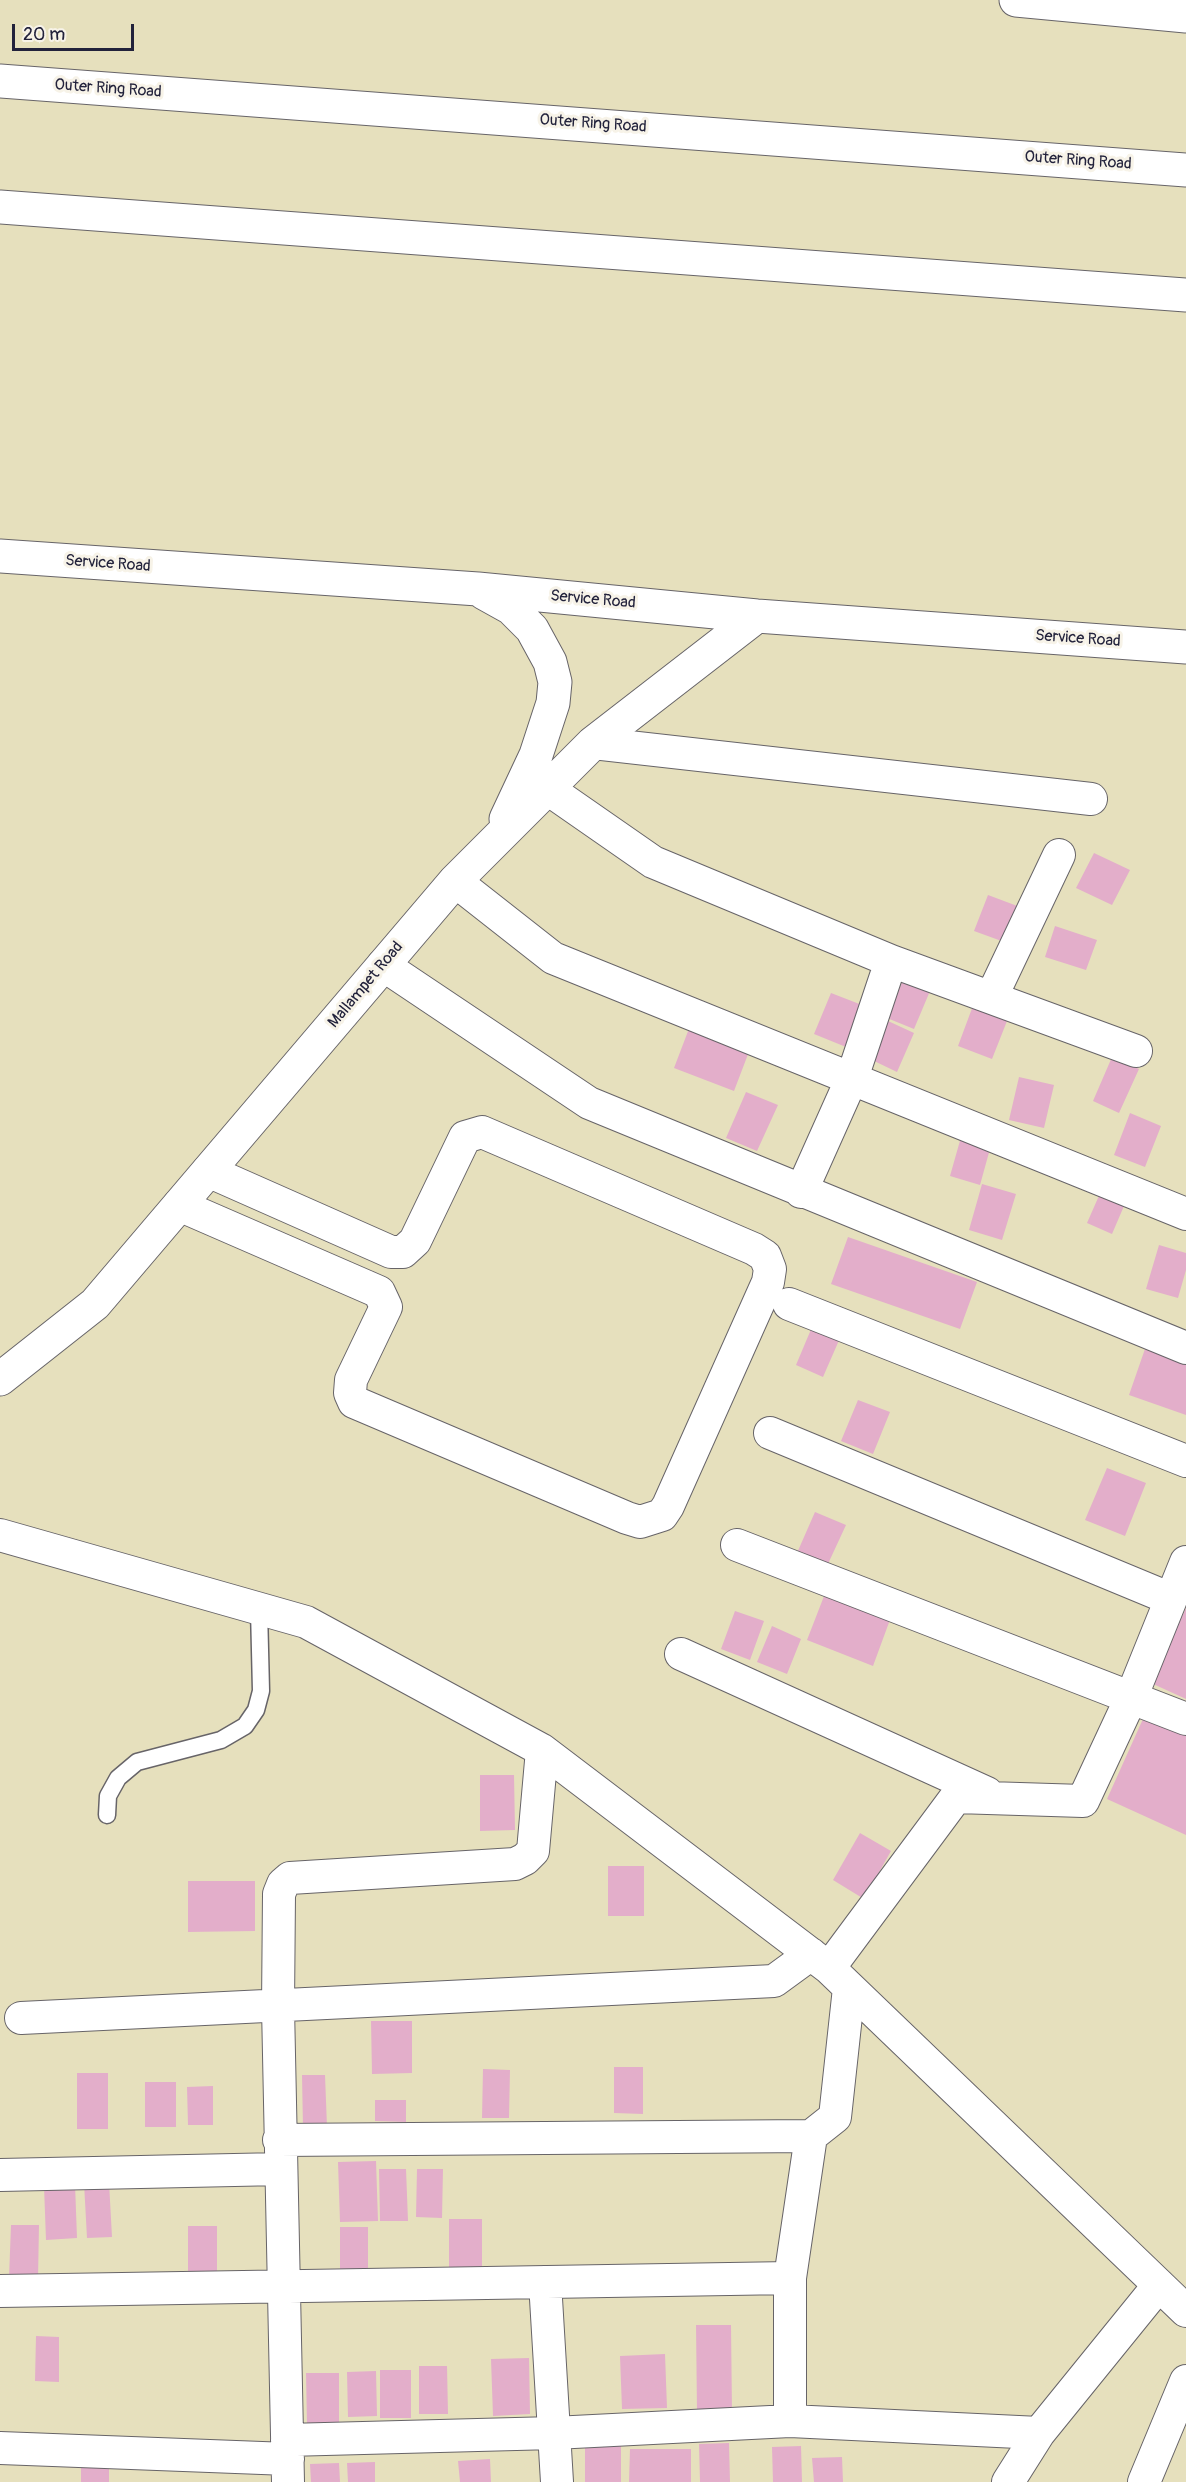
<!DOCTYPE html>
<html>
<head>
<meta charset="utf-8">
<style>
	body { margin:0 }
	#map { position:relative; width:1186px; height:2482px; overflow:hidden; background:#e6e0bd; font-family:Pangolin,sans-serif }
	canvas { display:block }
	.scale { position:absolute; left:12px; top:24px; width:122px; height:27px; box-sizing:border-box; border:3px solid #22223b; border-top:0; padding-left:8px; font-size:18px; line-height:21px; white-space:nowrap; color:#22223b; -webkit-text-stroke:4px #f7f3e8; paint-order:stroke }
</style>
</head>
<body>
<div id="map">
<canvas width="1186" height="2482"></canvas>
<div class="scale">20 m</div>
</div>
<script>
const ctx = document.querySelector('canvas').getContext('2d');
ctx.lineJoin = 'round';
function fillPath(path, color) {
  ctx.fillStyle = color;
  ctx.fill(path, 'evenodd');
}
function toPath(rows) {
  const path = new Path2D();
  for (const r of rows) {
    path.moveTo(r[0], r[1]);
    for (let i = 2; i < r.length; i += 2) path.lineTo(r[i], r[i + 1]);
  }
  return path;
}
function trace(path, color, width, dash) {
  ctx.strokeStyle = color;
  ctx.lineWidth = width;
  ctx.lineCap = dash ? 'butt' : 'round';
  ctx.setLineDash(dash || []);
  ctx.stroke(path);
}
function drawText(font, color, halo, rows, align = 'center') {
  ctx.font = font + ' Pangolin,sans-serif';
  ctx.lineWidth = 6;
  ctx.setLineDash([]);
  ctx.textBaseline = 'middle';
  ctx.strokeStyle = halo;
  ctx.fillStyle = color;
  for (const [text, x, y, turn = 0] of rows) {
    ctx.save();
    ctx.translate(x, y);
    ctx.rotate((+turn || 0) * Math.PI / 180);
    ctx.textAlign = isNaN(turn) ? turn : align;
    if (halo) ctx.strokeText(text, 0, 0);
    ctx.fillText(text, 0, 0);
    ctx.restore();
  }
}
fillPath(toPath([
	[1094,853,1130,870,1112,905,1076,888],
	[988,895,1020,907,1007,943,974,931],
	[1055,926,1097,940,1086,970,1045,957],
	[903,980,930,991,914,1029,887,1018],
	[831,993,862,1005,846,1047,814,1034],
	[974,1003,1009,1016,992,1059,958,1046],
	[888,1021,914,1033,897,1072,870,1059],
	[690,1026,750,1049,734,1091,674,1068],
	[1112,1057,1139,1069,1119,1113,1093,1101],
	[1019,1077,1054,1085,1044,1128,1009,1120],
	[746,1092,778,1105,757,1151,726,1138],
	[1130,1113,1161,1126,1145,1167,1114,1155],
	[963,1130,993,1138,980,1185,950,1176],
	[1105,1182,1130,1192,1112,1234,1087,1223],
	[982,1184,1016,1194,1002,1240,969,1230],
	[848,1237,977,1282,960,1329,831,1284],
	[1159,1245,1186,1253,1186,1270,1178,1298,1146,1289],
	[812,1327,840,1338,823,1377,796,1365],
	[1146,1346,1186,1360,1186,1415,1129,1395],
	[858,1400,890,1412,873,1454,841,1441],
	[1107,1468,1146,1483,1125,1536,1085,1520],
	[815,1512,846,1525,827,1566,797,1553],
	[826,1591,891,1617,873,1666,807,1640],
	[1186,1608,1186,1699,1151,1683],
	[735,1611,764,1621,750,1660,721,1649],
	[772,1626,801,1639,787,1674,757,1662],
	[1147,1710,1186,1728,1186,1835,1107,1799],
	[480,1775,514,1775,515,1830,480,1831],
	[860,1833,891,1851,864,1899,833,1880],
	[608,1866,644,1866,644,1916,608,1916],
	[188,1881,255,1881,255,1931,188,1932],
	[371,2021,412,2021,412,2073,372,2074],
	[614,2067,643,2067,643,2114,614,2113],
	[483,2069,510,2070,509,2118,482,2118],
	[77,2073,108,2073,108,2129,77,2129],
	[302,2075,325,2075,327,2127,303,2128],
	[145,2082,176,2082,176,2127,145,2127],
	[213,2086,213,2125,188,2125,187,2087],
	[375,2100,406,2100,406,2122,375,2121],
	[376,2161,378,2221,340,2222,338,2162],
	[379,2169,406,2169,408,2221,380,2221],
	[417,2169,443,2169,442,2218,416,2217],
	[109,2182,112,2237,87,2238,84,2183],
	[75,2184,77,2238,46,2240,44,2186],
	[449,2219,482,2219,482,2272,449,2273],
	[11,2225,39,2225,38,2279,9,2278],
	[188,2226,217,2226,217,2276,188,2276],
	[340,2227,368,2227,368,2275,340,2275],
	[696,2325,731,2325,732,2412,697,2412],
	[36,2336,59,2337,59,2382,35,2381],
	[665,2354,667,2408,622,2409,620,2356],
	[529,2358,530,2414,493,2416,491,2359],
	[419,2366,447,2366,448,2414,419,2414],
	[380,2370,411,2370,411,2418,380,2418],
	[376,2371,377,2416,348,2417,347,2372],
	[306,2373,339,2373,339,2425,307,2425],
	[729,2443,730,2482,700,2482,699,2444],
	[585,2445,621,2445,621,2482,585,2482],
	[801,2446,802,2482,773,2482,772,2447],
	[630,2449,691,2449,691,2482,629,2482],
	[842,2457,843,2482,814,2482,812,2458],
	[81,2458,109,2458,109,2482,81,2482],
	[490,2459,491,2482,460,2482,458,2461],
	[375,2462,375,2482,348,2482,347,2463],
	[339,2463,340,2482,311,2482,310,2464]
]), '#e3aeca');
const lane = toPath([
	[107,1815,108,1796,118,1778,137,1762,221,1740,245,1726,256,1710,261,1691,259,1609]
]);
const street = toPath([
	[593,743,1091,799],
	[548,789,653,862,891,961,852,1078,801,1192],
	[455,881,553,958,1186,1214],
	[891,961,1136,1051],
	[383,965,589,1103,1186,1348],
	[992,996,1059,855],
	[179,1205,379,1292,386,1307,351,1380,350,1393,354,1402,627,1518,640,1522,662,1515,668,1506,768,1282,770,1269,765,1256,754,1249,482,1132,465,1137,415,1241,403,1252,391,1252,208,1171],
	[789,1304,1186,1461],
	[770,1433,1171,1599],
	[0,1535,306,1622,542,1750,829,1968,1186,2311],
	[737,1545,1186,1719],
	[681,1654,987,1793],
	[829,1968,956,1797,1083,1801,1131,1698,1186,1562],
	[21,2018,774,1981,811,1954],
	[279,2140,811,2136],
	[0,2175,281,2169],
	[545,2282,557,2482],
	[0,2291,790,2278],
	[790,2421,790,2278,811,2136,835,2117,849,1988],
	[287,2440,554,2433,790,2421,1039,2433],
	[0,2448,288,2459],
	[288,2482,278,2007,279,1894,283,1884,290,1878,515,1864,525,1859,533,1851,542,1750],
	[1008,2482,1039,2433,1159,2285],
	[1144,2482,1186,2381]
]);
const secondary = toPath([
	[0,556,478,589,757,616,1186,647],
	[484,593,511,608,532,629,550,662,555,682,553,703,536,755,506,819],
	[0,1379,95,1304,455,881,593,743,757,616]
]);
const highway = toPath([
	[1016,0,1186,16],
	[0,81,1186,170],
	[0,207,1186,295]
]);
trace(lane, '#676468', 19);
trace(street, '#676468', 34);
trace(secondary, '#676468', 35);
trace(highway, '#676468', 35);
trace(lane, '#fff', 16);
trace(street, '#fff', 32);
trace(secondary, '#fff', 33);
trace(highway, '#fff', 33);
drawText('16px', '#22223b', '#f7f3e8', [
	["Outer Ring Road",108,89,4],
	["Outer Ring Road",593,124,4],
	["Outer Ring Road",1078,161,4],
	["Service Road",108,564,4],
	["Service Road",593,600,5],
	["Service Road",1078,639,4],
	["Mallampet Road",366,985,-50]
]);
</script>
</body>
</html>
